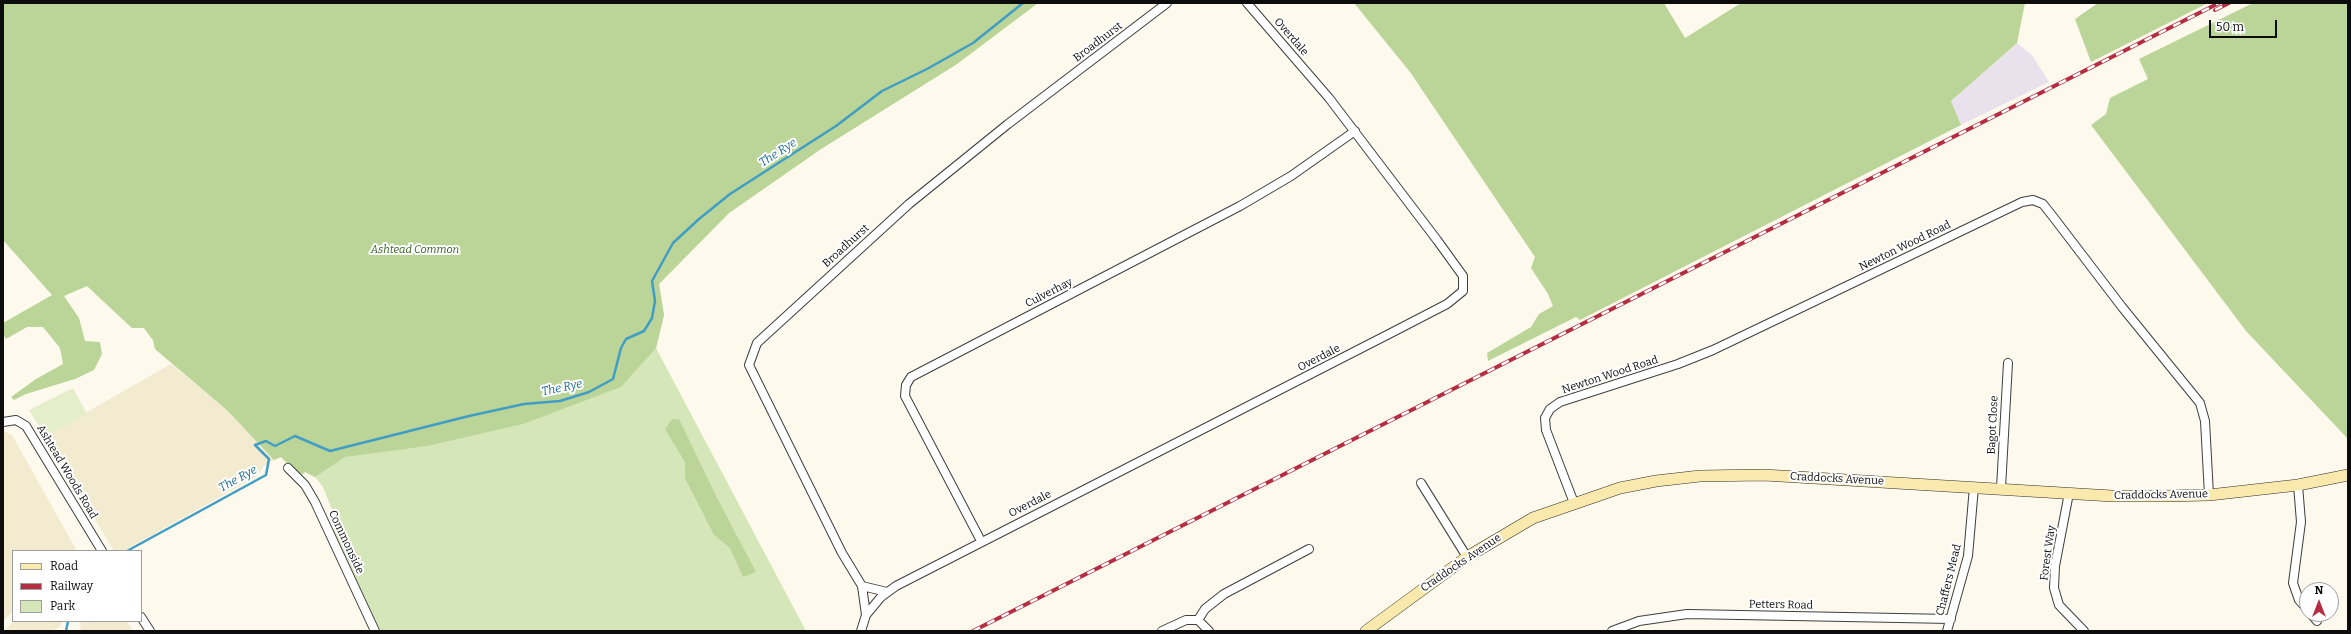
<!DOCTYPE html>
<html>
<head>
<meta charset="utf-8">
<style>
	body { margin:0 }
	#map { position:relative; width:2351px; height:634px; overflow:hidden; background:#fef9ed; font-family:Bitter,serif }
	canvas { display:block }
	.frame { position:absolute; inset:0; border:4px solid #0c0c0c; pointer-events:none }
	.legend { position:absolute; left:12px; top:550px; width:130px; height:72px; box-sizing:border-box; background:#fff; border:1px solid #9e9e9e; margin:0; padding:5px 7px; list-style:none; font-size:12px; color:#0c0c0c }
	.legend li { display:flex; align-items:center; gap:8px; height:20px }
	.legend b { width:20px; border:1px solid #9e9e9e }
	.north { position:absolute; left:2299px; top:582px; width:40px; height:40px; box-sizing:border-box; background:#fff; border:1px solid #9e9e9e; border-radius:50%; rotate:0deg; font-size:11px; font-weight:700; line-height:16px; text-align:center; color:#0c0c0c }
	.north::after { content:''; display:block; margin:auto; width:14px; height:18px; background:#b32e42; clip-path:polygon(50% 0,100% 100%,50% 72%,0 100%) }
	.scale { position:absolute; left:2209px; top:20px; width:68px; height:18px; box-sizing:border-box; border:2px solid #0c0c0c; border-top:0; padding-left:5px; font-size:12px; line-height:14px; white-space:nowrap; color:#0c0c0c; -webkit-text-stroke:3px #fff; paint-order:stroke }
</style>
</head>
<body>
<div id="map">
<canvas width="2351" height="634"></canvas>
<div class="frame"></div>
<ul class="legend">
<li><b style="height:5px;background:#fae9ac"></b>Road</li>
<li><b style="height:5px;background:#b32e42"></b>Railway</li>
<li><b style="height:11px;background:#d5e6b9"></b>Park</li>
</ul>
<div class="north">N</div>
<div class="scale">50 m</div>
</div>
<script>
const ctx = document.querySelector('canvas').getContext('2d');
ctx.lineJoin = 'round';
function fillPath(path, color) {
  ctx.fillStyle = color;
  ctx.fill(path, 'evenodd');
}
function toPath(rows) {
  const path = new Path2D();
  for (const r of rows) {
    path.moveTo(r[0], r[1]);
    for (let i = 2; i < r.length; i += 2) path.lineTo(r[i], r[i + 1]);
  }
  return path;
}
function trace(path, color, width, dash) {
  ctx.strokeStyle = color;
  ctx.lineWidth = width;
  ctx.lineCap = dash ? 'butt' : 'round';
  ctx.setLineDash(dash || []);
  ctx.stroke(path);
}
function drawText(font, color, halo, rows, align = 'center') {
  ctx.font = font + ' Bitter,serif';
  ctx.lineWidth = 4;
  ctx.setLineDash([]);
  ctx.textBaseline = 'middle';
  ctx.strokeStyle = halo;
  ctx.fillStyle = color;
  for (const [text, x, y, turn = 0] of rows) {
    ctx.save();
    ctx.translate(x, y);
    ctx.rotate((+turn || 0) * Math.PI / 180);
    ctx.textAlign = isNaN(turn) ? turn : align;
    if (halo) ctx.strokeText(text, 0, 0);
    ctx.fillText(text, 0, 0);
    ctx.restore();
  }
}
fillPath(toPath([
	[2017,43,2032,55,2049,82,1961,125,1951,101]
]), '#e9e1eb');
fillPath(toPath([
	[171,364,228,411,274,460,264,466,256,477,123,551,114,551,45,436],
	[3,431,12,435,77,551,13,551,13,611,3,621],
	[14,621,62,621,60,627,52,631,4,631],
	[81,621,127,621,133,631,80,631]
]), '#f2ebcf');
fillPath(toPath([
	[3,3,1038,3,957,64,821,149,729,213,659,284,664,315,656,348,806,631,380,631,333,530,338,525,323,487,315,477,305,472,300,476,281,457,274,460,228,411,155,349,153,340,144,328,132,328,87,286,56,299,3,240]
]), '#d5e6b9');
fillPath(toPath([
	[3,3,1038,3,957,64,821,149,729,213,659,284,664,315,656,348,621,387,523,424,427,446,345,457,315,477,305,472,300,476,281,457,274,460,228,411,155,349,153,340,144,328,132,328,87,286,64,296,79,318,85,341,100,342,102,354,94,370,75,379,26,394,14,400,11,397,36,379,63,364,60,348,43,327,27,327,6,339,3,334,3,323,52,295,3,240],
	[1354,3,1664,3,1685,38,1741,3,2025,3,2017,43,1951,101,1961,125,1580,320,1576,317,1488,361,1487,353,1531,327,1539,314,1553,306,1548,294,1531,268,1535,257,1410,72],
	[2098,3,2208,3,2091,62,2075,19],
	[2253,3,2348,3,2348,439,2246,331,2091,125,2106,114,2110,98,2148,79,2139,59],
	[672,419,679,419,717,498,756,572,743,577,730,548,714,535,685,478,685,462,665,429]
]), '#bbd599');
fillPath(toPath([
	[73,388,87,414,45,436,29,410]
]), '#e5eeca');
trace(toPath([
	[127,551,266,475,269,459,255,445,266,441,275,446,295,436,330,451,469,416,524,404,560,401,589,392,613,379,621,348,626,339,644,331,652,318,655,301,652,281,673,243,699,219,730,194,836,126,882,91,927,69,973,43,1023,3],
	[66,631,68,621]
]), '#419dc4', 2.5);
const street = toPath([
	[3,422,16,420,26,426,102,551],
	[288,468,305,485,315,502,375,631],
	[1421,483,1467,557],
	[2298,485,2301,522,2293,583,2299,600,2307,609],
	[2001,488,2008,363],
	[2069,493,2055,566,2054,588,2059,605,2084,631],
	[1574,503,1546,430,1545,418,1550,409,1560,402,1678,364,1713,350,2022,202,2033,200,2043,204,2054,218,2122,307,2200,403,2205,421,2209,495],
	[981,541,905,396,906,385,911,377,1240,206,1291,176,1355,131],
	[862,586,887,592],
	[2311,614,2317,621],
	[866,615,881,597,896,586,1389,334,1447,304,1463,291,1463,276,1437,240,1329,98,1247,3],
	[141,617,150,631],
	[1198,620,1209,631],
	[861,631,866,615,862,586,842,553,749,365,757,343,909,204,1008,124,1167,3],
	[1162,631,1186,620,1198,620,1205,609,1224,594,1309,549],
	[1612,631,1639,621,1687,614,1951,619],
	[1947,631,1968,556,1974,487]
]);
const secondary = toPath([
	[1366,631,1467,557,1533,518,1620,488,1656,481,1700,476,1764,475,2112,496,2165,496,2209,495,2298,485,2348,475]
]);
trace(street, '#3f3f3f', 10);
trace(secondary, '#2e2e2e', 12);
trace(street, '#fff', 8);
trace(secondary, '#fae9ac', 11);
const rail = toPath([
	[2215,10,2229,3],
	[973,631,2219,3]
]);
trace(rail, '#b32e42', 4);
trace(rail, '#fff', 2.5, [8]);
drawText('11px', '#0c0c0c', '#fff', [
	["Overdale",1291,37,49],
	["Broadhurst",1098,42,-37],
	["Broadhurst",846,246,-42],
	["Newton Wood Road",1905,246,-26],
	["Culverhay",1049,293,-27],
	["Overdale",1319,358,-27],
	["Newton Wood Road",1610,375,-18],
	["Bagot Close",1993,425,-87],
	["Ashtead Woods Road",67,472,59],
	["Craddocks Avenue",1837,479,3],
	["Craddocks Avenue",2161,495,-1],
	["Overdale",1030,504,-27],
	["Commonside",346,542,65],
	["Forest Way",2048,553,-82],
	["Craddocks Avenue",1461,563,-34],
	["Chaffers Mead",1949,580,-76],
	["Petters Road",1781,605,1]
]);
drawText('italic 11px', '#355f21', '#fff', [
	["Ashtead Common",415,250]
]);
drawText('italic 12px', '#1e6e95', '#fff', [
	["The Rye",778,153,-33],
	["The Rye",562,388,-12],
	["The Rye",238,479,-29]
]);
</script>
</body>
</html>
